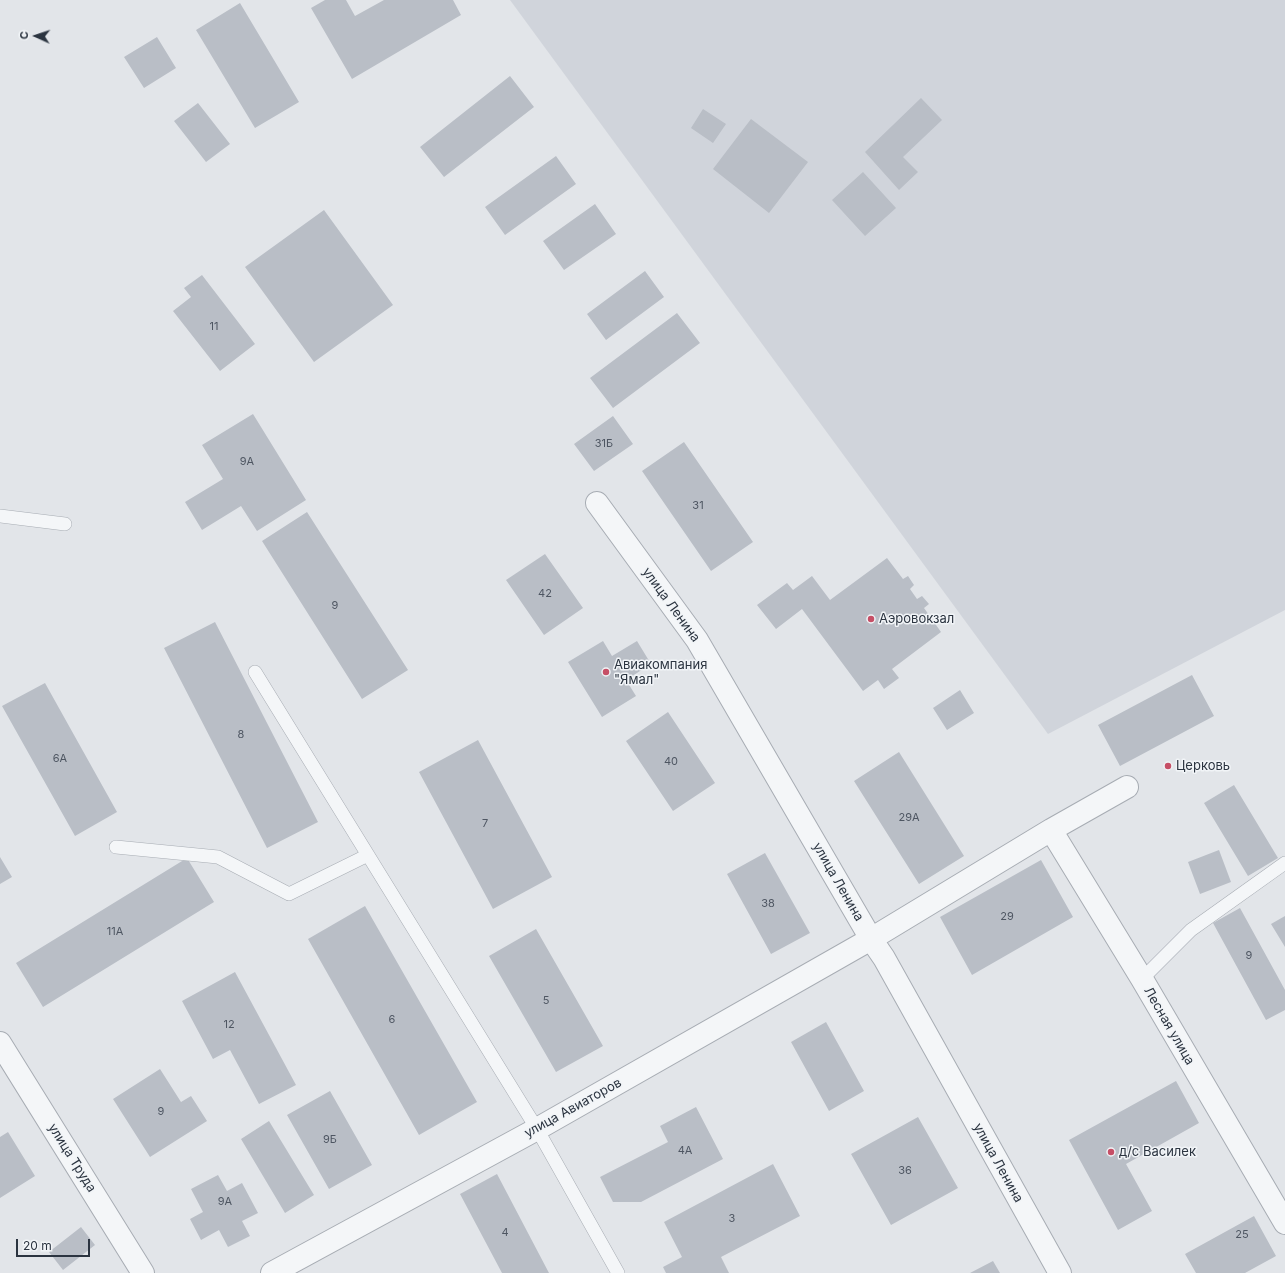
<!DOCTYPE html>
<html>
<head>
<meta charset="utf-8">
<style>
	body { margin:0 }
	#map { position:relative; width:1285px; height:1273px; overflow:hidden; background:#e2e5e9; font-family:Inter,sans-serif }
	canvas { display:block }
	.north { position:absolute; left:16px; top:16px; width:40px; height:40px; -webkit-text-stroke:3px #f1f4f7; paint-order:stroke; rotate:273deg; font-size:11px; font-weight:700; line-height:16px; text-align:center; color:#2b3440 }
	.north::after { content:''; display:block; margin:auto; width:14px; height:18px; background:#2b3440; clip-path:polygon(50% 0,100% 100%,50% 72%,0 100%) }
	.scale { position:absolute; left:16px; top:1239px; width:74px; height:18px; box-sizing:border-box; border:2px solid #2b3440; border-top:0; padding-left:5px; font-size:12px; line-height:14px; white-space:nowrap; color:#2b3440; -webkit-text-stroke:3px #f1f4f7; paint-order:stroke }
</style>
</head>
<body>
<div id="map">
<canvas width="1285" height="1273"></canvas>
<div class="north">С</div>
<div class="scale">20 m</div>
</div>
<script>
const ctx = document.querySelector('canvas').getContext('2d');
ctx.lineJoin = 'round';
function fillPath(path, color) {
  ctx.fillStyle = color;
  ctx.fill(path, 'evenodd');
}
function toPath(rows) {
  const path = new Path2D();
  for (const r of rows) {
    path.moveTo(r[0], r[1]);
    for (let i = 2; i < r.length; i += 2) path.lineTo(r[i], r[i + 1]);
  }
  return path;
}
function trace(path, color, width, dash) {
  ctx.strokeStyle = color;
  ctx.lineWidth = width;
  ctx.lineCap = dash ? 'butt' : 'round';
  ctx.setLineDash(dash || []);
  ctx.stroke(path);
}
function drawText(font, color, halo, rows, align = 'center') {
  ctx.font = font + ' Inter,sans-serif';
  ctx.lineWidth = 3;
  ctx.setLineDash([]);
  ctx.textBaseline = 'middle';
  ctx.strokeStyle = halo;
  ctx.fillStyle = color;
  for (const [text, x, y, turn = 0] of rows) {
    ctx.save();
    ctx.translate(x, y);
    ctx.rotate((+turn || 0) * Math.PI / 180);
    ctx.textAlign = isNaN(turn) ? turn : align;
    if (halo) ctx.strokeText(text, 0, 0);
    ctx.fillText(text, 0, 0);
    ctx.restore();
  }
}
fillPath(toPath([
	[510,0,1285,0,1285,610,1048,734]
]), '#d0d4db');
fillPath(toPath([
	[325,0,346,0,355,16,384,0,453,0,461,15,352,79,311,8],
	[240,3,299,102,255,128,196,30],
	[157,37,176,68,144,88,124,57],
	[510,76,534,107,444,177,420,147],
	[921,98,942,120,903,157,918,172,899,190,865,152],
	[198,103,230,144,206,162,174,121],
	[703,109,726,124,713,143,691,128],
	[751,119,808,162,769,213,713,169],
	[556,156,576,184,505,235,485,207],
	[863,172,896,208,865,236,832,200],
	[595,204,616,234,564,270,543,241],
	[324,210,393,305,314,362,245,267],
	[645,271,664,297,606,340,587,314],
	[202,275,255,344,220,371,173,311,191,297,184,288],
	[677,313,700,343,613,408,590,378],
	[253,414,306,500,257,531,241,506,202,530,185,502,223,479,202,445],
	[613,416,633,444,594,471,574,444],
	[684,442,753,542,711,571,642,471],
	[307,512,408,670,362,699,262,541],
	[545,554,583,608,544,635,506,580],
	[887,558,903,579,908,576,914,585,910,589,917,599,922,596,929,604,924,608,941,632,892,669,899,678,884,689,878,680,863,691,802,609,776,629,757,605,787,583,793,590,812,576,830,600],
	[215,622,318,822,267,848,164,648],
	[603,641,612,656,637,641,651,664,626,680,636,696,602,717,568,662],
	[1192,675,1214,716,1120,766,1098,725],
	[45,683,117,812,75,836,2,706],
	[960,690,974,713,947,730,933,708],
	[668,712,715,783,673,811,626,741],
	[478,740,552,877,493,909,419,772],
	[899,752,964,856,919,884,854,781],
	[1234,785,1278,858,1248,876,1204,803],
	[1219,850,1231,882,1200,894,1188,862],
	[765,853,810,933,771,954,727,874],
	[0,857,12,877,0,884],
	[187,858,214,902,43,1007,16,963],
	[1041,860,1073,917,972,975,940,917],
	[365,906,477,1102,419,1135,308,939],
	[1240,908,1285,990,1285,1010,1266,1020,1213,923],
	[1285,916,1285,947,1271,924],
	[536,929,603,1046,556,1072,489,956],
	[235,972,296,1085,259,1104,230,1050,213,1059,182,1001],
	[826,1022,864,1091,829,1111,791,1042],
	[160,1069,181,1102,191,1096,207,1121,150,1157,113,1099],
	[1176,1081,1199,1123,1126,1164,1152,1211,1118,1230,1069,1140],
	[330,1091,372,1165,329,1189,287,1115],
	[696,1107,723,1159,641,1202,613,1202,600,1177,668,1142,660,1126],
	[918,1117,958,1188,891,1225,851,1154],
	[269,1121,314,1195,285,1213,241,1139],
	[8,1132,35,1176,0,1198,0,1137],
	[773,1164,800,1216,721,1257,729,1273,666,1273,663,1267,682,1257,664,1222],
	[497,1174,549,1273,502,1273,460,1194],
	[218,1175,227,1191,242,1183,258,1213,242,1221,250,1236,228,1247,219,1230,201,1240,190,1219,203,1212,191,1189],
	[1254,1216,1276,1256,1245,1273,1196,1273,1185,1254],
	[81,1227,95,1245,63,1270,49,1252],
	[993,1261,1000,1273,970,1273]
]), '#b9bec6');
const service = toPath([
	[0,516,65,524],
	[255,672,537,1129,618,1273],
	[116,847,218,857,289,894,368,855],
	[1142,979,1191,930,1285,863]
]);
const minor = toPath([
	[1051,830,1142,979,1285,1223],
	[272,1273,537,1129,871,939,1051,830,1127,787]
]);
const tertiary = toPath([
	[597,503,697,640,871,939,884,958,1060,1273],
	[0,1043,143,1273]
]);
trace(service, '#a7acb3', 14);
trace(minor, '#a7acb3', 24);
trace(tertiary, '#a7acb3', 24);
trace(service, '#f4f6f8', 13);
trace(minor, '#f4f6f8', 22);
trace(tertiary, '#f4f6f8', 22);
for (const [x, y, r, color] of [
	[871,619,4,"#c64f66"],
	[606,672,4,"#c64f66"],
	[1168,766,4,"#c64f66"],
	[1111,1152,4,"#c64f66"]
]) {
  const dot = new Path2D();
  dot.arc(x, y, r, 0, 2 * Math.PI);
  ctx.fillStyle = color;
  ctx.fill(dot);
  trace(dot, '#f1f4f7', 1.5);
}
drawText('11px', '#4e5662', null, [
	["11",214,327],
	["31Б",604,444],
	["9А",247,462],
	["31",698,506],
	["42",545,594],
	["9",335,606],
	["8",241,735],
	["6А",60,759],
	["40",671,762],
	["29А",909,818],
	["7",485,824],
	["38",768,904],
	["29",1007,917],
	["11А",115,932],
	["9",1249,956],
	["5",546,1001],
	["6",392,1020],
	["12",229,1025],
	["9",161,1112],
	["9Б",330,1140],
	["4А",685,1151],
	["36",905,1171],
	["9А",225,1202],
	["3",732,1219],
	["4",505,1233],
	["25",1242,1235]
]);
drawText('13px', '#2b3440', '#f1f4f7', [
	["улица Ленина",671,605,54],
	["улица Ленина",838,882,60],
	["Лесная улица",1169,1026,60],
	["улица Авиаторов",573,1108,-29],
	["улица Труда",72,1158,58],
	["улица Ленина",998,1163,61]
]);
drawText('13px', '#2b3440', '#f1f4f7', [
	["Аэровокзал",879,619],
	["Авиакомпания",614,665],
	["\"Ямал\"",614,680],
	["Церковь",1176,766],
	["д/с Василек",1119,1152]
], 'left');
</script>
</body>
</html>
